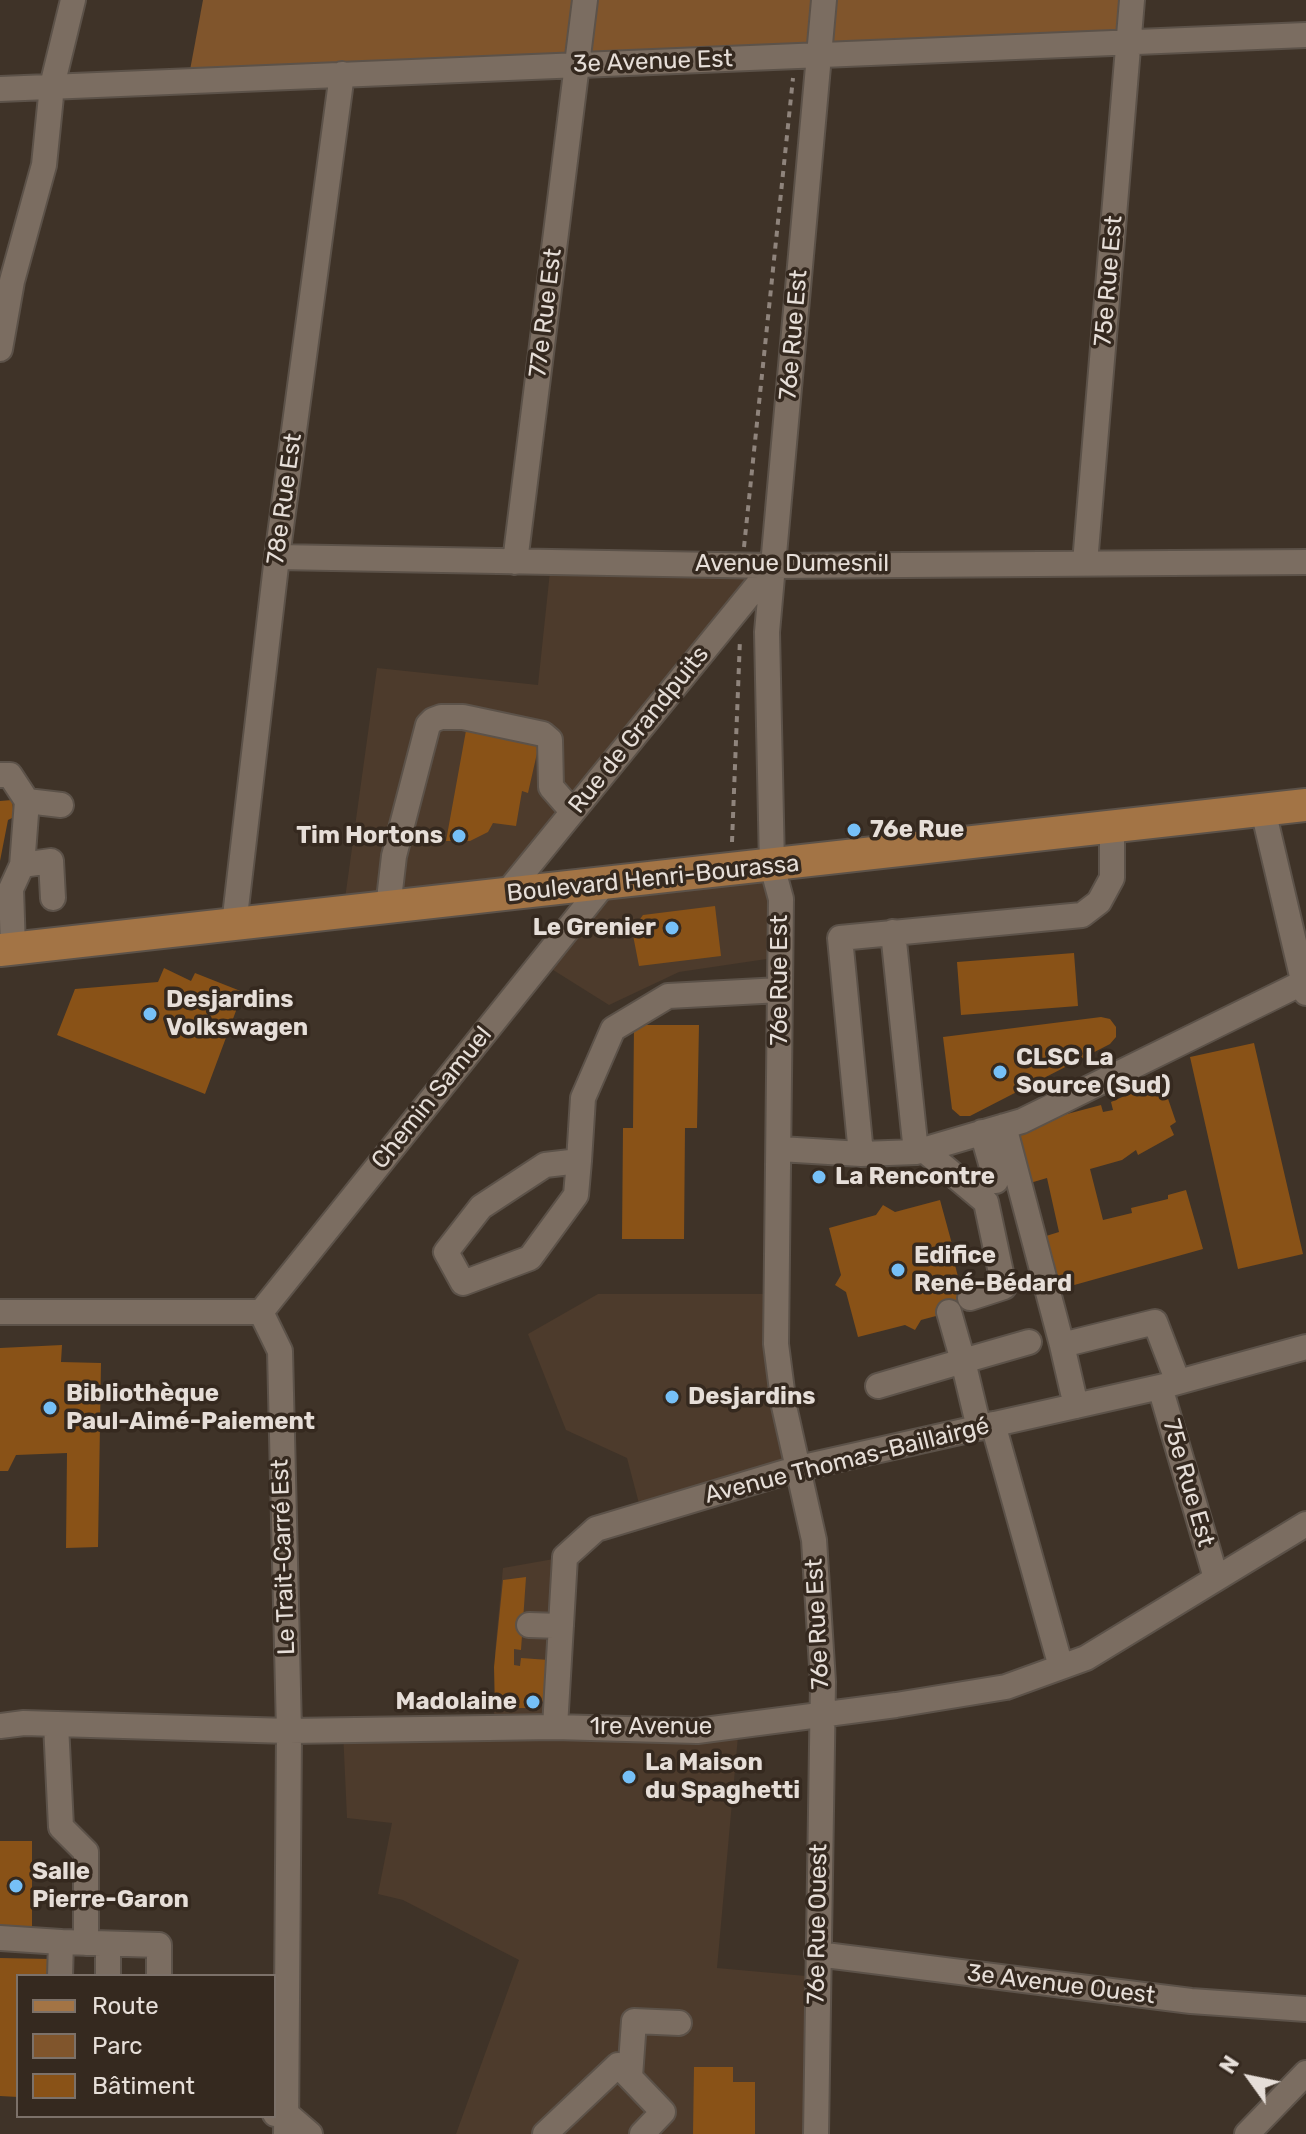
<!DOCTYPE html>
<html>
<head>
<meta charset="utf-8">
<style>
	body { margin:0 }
	#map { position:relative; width:1306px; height:2134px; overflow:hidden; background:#3f3328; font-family:Rubik,sans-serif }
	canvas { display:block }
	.legend { position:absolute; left:16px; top:1974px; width:260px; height:144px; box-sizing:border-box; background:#35291f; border:2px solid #7c7169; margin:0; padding:10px 14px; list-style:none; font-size:24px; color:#e6ded8 }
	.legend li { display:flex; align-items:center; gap:16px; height:40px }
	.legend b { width:40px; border:2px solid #7c7169 }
	.north { position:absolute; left:1210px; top:2038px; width:80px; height:80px; -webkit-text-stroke:6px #35291f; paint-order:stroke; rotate:303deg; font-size:22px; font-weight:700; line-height:32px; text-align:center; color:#e6ded8 }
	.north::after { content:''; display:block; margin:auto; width:28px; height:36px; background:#e6ded8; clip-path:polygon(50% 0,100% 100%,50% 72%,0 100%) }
</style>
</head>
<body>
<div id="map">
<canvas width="1306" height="2134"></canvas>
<ul class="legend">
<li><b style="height:10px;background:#a37445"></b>Route</li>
<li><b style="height:22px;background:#80552c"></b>Parc</li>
<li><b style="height:22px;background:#895217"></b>Bâtiment</li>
</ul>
<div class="north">N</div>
</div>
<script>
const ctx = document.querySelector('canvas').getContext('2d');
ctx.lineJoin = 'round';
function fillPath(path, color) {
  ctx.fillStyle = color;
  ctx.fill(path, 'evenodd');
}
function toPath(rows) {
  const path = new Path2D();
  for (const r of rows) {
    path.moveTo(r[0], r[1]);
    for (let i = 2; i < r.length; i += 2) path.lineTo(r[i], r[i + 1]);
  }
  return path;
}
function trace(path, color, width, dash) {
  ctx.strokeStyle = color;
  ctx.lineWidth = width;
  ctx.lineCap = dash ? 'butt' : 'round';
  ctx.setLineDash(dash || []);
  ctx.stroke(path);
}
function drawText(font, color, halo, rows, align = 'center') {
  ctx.font = font + ' Rubik,sans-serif';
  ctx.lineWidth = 7;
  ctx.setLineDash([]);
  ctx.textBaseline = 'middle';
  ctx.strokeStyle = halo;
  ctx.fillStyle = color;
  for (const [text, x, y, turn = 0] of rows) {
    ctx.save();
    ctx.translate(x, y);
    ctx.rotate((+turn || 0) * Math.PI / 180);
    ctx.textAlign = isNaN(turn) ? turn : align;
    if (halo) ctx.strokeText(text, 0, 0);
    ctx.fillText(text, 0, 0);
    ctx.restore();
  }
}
fillPath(toPath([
	[551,562,773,566,505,895,343,913,377,668,538,685],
	[772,866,780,957,679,972,609,1005,542,963,604,884],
	[598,1294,777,1294,799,1468,642,1515,627,1458,566,1430,528,1334],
	[565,1557,555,1727,739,1725,717,1968,817,1977,816,2134,456,2134,519,1960,403,1900,378,1894,392,1823,347,1818,343,1731,494,1728,495,1652,503,1568]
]), '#4d3b2c');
fillPath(toPath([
	[203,0,1132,0,1129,42,188,81]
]), '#80552c');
fillPath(toPath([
	[467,725,540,740,528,793,522,791,516,826,493,823,488,832,470,841,446,841],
	[12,800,14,817,8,820,0,861,0,801],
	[715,906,721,956,639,966,632,930,643,915],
	[1074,953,1078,1006,961,1015,957,962],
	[164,968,191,981,195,973,243,992,205,1094,57,1035,75,989,158,982],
	[1101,1017,1110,1019,1116,1027,1116,1037,1110,1044,970,1116,960,1116,952,1109,943,1037],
	[634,1025,699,1025,697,1128,685,1128,684,1239,622,1239,623,1128,633,1128],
	[1254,1043,1303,1254,1238,1269,1190,1057],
	[1156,1082,1159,1092,1165,1090,1176,1122,1170,1126,1174,1135,1138,1155,1136,1150,1122,1160,1090,1169,1103,1220,1132,1213,1131,1208,1168,1199,1168,1195,1186,1190,1203,1249,1060,1289,1046,1236,1059,1232,1047,1178,1030,1183,1018,1127,1101,1105,1103,1112,1113,1110,1111,1102],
	[940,1200,952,1244,963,1251,955,1265,966,1308,921,1320,915,1330,905,1325,858,1337,846,1292,835,1285,841,1275,829,1228,876,1215,883,1205,895,1212],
	[62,1345,61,1362,101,1363,98,1547,66,1548,67,1453,16,1455,8,1471,0,1471,0,1348],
	[526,1577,521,1650,514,1649,514,1665,520,1666,521,1658,549,1660,546,1702,539,1702,539,1708,495,1708,494,1667,503,1580],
	[0,1841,32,1841,32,1931,0,1931],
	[0,1958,51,1959,51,1976,18,1976,18,2097,0,2096],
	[694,2067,733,2067,733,2082,755,2082,755,2134,693,2134]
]), '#895217');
const minor = toPath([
	[0,89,1306,35],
	[0,349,12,281,44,165,52,86,73,0],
	[277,557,773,566,1306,562],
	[515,562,585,0],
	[1085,563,1132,0],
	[0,775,10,775,27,801,22,866],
	[27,801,61,805],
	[1263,810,1306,993],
	[505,895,773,566],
	[388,908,394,856,428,725,433,720,441,717,463,717,543,734,550,740,551,787,572,811],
	[234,925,277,557,342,74],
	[893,932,916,1152],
	[13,949,11,889,22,865,51,861,53,898],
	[1004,1126,1062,1345],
	[982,1132,996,1181],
	[780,1149,861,1154,916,1152,1022,1121,1304,982],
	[924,1150,986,1202,1004,1287,970,1298],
	[861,1154,840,938,1082,915,1099,902,1112,878,1112,827],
	[579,1161,545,1165,481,1207,446,1252,463,1283,530,1258,576,1195,579,1161,583,1098,613,1029,668,996,780,990],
	[0,1312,261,1312,280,1351,289,1731,286,2134],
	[261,1312,604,884],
	[949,1312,963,1361,1029,1342],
	[878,1386,963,1361,979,1428],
	[1160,1387,1216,1578],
	[1076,1406,1062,1345,1155,1322,1178,1382],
	[993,1424,1061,1667],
	[529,1625,561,1626],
	[56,1724,61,1827,86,1852,86,1943],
	[0,1726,24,1723,289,1731,555,1727,697,1731,896,1705,1006,1687,1086,1658,1306,1524],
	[555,1727,565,1557,596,1529,799,1468,1160,1387,1306,1347],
	[0,1938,61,1942,60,1976],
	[61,1942,159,1945,159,1976],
	[817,1954,1191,2001,1306,2009],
	[108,1976,108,1944],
	[630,2077,634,2021,679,2023],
	[275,2114,288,2115,310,2134],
	[545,2134,618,2065,663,2112,642,2134],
	[816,2134,823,1682,814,1540,784,1406,776,1344,781,899,772,866,767,632,824,0],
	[1247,2134,1306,2073]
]);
const major = toPath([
	[0,950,1306,805]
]);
trace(minor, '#5c5249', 28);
trace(major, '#5c5249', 36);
trace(toPath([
	[744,547,793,78],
	[732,842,740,639]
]), '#8f847c', 4, [6, 6]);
trace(minor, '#7b6d61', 24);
trace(major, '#a37445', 32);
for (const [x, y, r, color] of [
	[854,830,8,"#76c0f7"],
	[459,836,8,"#76c0f7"],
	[672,928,8,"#76c0f7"],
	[150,1014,8,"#76c0f7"],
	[1000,1072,8,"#76c0f7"],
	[819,1177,8,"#76c0f7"],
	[898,1270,8,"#76c0f7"],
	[672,1397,8,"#76c0f7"],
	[50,1408,8,"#76c0f7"],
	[533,1702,8,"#76c0f7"],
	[629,1777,8,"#76c0f7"],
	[16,1886,8,"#76c0f7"]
]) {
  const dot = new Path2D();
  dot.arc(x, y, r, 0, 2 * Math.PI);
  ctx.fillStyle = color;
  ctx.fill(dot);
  trace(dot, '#35291f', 3);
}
drawText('24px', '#e6ded8', '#35291f', [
	["3e Avenue Est",653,62,-2],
	["75e Rue Est",1109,281,-85],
	["77e Rue Est",546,313,-83],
	["76e Rue Est",794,335,-85],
	["78e Rue Est",285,499,-82],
	["Avenue Dumesnil",792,564],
	["Rue de Grandpuits",639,730,-51],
	["Boulevard Henri-Bourassa",653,879,-6],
	["76e Rue Est",780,980,-90],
	["Chemin Samuel",432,1098,-51],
	["Avenue Thomas-Baillairgé",847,1461,-14],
	["75e Rue Est",1188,1483,74],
	["Le Trait-Carré Est",284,1557,-92],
	["76e Rue Est",818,1624,-93],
	["1re Avenue",651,1727],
	["76e Rue Ouest",818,1924,-89],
	["3e Avenue Ouest",1061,1985,7]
]);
drawText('bold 24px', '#e6ded8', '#35291f', [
	["76e Rue",870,830],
	["Tim Hortons",443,836,"right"],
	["Le Grenier",656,928,"right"],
	["Desjardins",166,1000],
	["Volkswagen",166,1028],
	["CLSC La",1016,1058],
	["Source (Sud)",1016,1086],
	["La Rencontre",835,1177],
	["Edifice",914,1256],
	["René-Bédard",914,1284],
	["Bibliothèque",66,1394],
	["Paul-Aimé-Paiement",66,1422],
	["Desjardins",688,1397],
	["Madolaine",517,1702,"right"],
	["La Maison",645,1763],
	["du Spaghetti",645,1791],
	["Salle",32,1872],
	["Pierre-Garon",32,1900]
], 'left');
</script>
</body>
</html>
